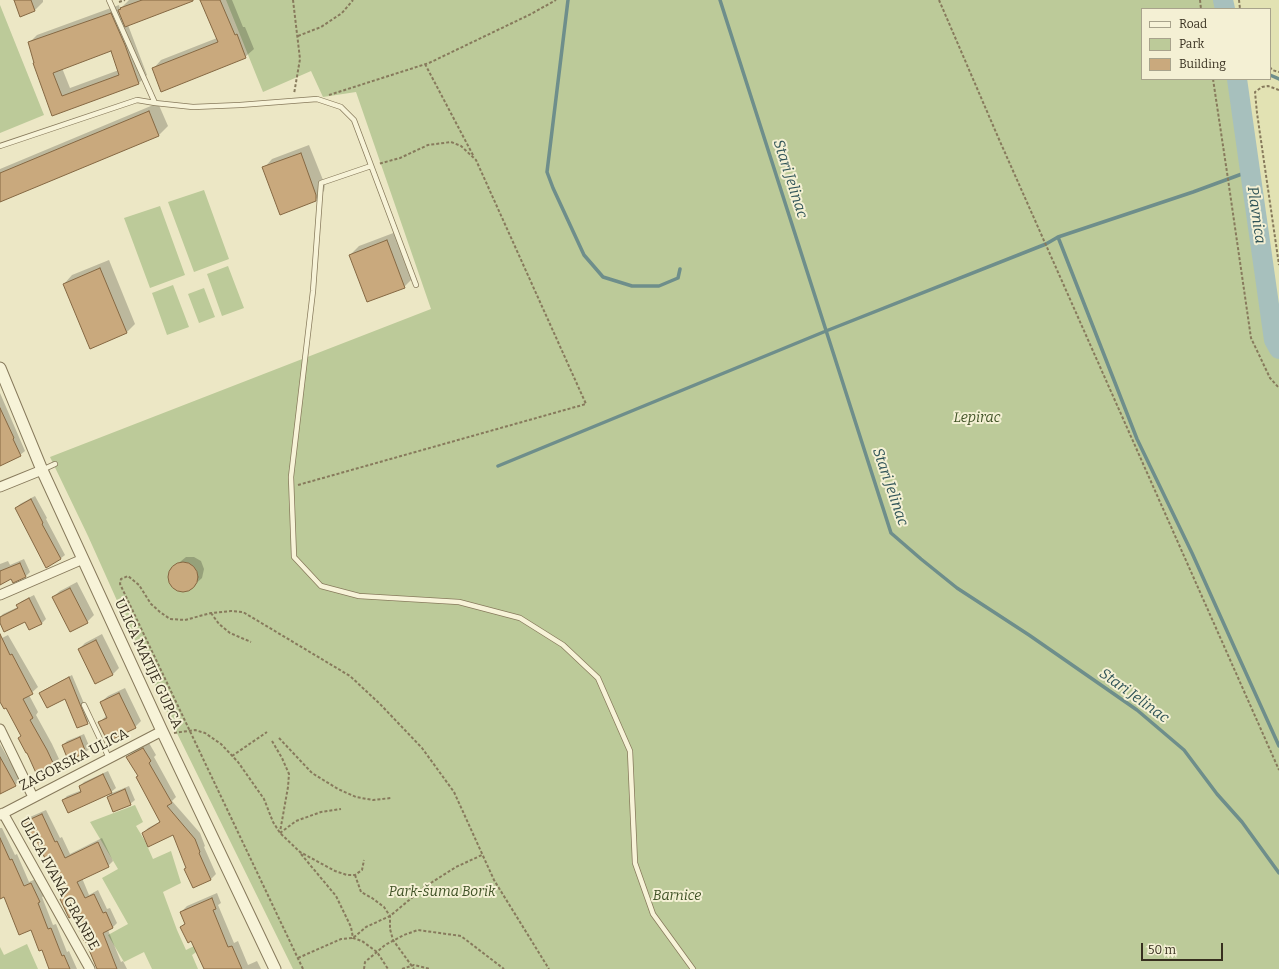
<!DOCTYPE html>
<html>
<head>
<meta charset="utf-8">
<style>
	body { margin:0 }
	#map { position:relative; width:1279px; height:969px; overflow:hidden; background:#ece7c5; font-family:Bitter,serif }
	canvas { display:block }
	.legend { position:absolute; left:1141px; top:8px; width:130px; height:72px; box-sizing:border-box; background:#f4f0d4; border:1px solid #a8a38c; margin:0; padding:5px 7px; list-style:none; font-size:12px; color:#372f1f }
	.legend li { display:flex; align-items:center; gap:8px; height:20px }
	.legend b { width:20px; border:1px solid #a8a38c }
	.scale { position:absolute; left:1141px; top:943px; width:82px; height:18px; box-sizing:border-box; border:2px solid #372f1f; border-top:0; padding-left:5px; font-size:12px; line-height:14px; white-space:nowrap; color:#372f1f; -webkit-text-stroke:3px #f4f0d4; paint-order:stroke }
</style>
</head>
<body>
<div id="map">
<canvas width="1279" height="969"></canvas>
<ul class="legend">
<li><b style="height:5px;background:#f7f3d8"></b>Road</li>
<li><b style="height:11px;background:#bcca99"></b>Park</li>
<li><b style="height:11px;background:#c9a97d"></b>Building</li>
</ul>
<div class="scale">50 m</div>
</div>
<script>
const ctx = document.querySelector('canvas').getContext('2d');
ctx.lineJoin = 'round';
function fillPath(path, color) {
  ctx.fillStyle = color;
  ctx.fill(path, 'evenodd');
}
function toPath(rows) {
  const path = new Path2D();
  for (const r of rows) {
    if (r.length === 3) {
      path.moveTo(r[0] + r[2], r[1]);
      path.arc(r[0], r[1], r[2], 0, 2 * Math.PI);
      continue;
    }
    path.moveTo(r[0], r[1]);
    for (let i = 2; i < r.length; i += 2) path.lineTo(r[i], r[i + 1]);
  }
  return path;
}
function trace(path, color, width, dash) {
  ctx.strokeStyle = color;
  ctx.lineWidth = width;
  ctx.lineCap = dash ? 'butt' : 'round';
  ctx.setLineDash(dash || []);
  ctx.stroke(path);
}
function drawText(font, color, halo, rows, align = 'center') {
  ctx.font = font + ' Bitter,serif';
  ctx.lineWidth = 4;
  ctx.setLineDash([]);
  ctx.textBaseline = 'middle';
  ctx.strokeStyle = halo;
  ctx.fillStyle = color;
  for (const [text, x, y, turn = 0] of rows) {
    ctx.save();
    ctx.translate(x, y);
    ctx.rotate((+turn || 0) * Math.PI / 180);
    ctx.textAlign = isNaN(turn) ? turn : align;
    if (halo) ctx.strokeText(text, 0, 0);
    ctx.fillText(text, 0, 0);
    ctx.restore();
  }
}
fillPath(toPath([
	[1223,0,1279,0,1279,349,1274,340,1236,79,1270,79,1270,9,1224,9]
]), '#e2e2b3');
fillPath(toPath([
	[226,0,1223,0,1224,9,1142,9,1142,79,1236,79,1274,340,1279,349,1279,969,293,969,171,721,88,536,50,457,431,309,356,92,323,97,311,71,263,92],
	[0,5,44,115,0,133],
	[204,190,229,259,194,272,168,202],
	[160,206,185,275,150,288,124,218],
	[228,266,244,308,222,316,207,274],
	[173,285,189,327,167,335,152,293],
	[204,288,215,317,199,323,188,294],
	[135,805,143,822,136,826,145,841,153,859,171,851,181,883,163,892,177,930,186,950,198,944,199,950,192,955,198,969,152,969,144,952,124,962,108,935,128,924,102,878,118,869,90,822],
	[27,944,38,969,0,969,0,947,4,955]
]), '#bcca99');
fillPath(toPath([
	[15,0,43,0,43,2,35,10],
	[129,0,192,0,128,25,147,75,139,83,53,114,29,43,37,35,119,5,120,9],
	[111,50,119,70,70,88,62,68],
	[201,0,232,0,243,27,245,27,254,49,245,57,153,69,161,60,217,38],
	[158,103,168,126,159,135,0,201,0,169],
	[309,145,325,185,324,191,315,200,264,168,272,159],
	[396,232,413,278,404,287,350,255,359,246],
	[109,260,135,324,127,332,64,284,72,275],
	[0,393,25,451,20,455,0,463],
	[35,496,47,518,46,519,65,555,60,559,16,508,20,504],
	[186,557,194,557,201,561,204,569,202,578,191,588,182,591,174,587,171,583,170,574,175,566],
	[24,559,30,572,26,576,12,578,0,584,0,564,8,561,10,565],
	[77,582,94,615,87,622,53,597,60,591],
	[34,595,46,619,42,623,29,629,25,621,0,621,0,617,3,614,18,607,17,605,22,601],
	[102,634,119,668,113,674,96,683,79,649,85,643],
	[8,635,38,687,29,695,38,712,36,715,52,744,59,759,53,764,22,735,6,707,0,700,0,639],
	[72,675,91,720,87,723,65,697,41,693,44,690],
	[125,688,141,721,135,727,112,734,99,723,107,715,101,702,108,696],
	[84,734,90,748,86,752,63,745,67,741],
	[149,743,156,755,154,757,176,797,172,801,200,833,205,846,204,847,216,874,211,879,193,887,187,868,173,834,143,834,148,828,161,821,139,776,127,757,133,752],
	[0,744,20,780,15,785,0,793],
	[108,771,116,788,111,792,63,800,67,796,82,790,80,786,84,782],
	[129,786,135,800,130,804,108,797,112,793],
	[46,810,60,838,62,837,70,854,102,838,113,861,108,866,82,878,89,895,98,890,107,909,110,908,117,923,112,928,108,930,121,962,123,961,127,969,101,969,74,915,61,899,64,897,36,838,26,822,30,817],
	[0,828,2,828,15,855,17,854,29,882,36,879,44,896,42,897,53,925,56,924,67,952,69,951,77,969,50,969,42,949,31,929,5,896,0,898],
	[217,893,221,903,218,905,234,943,238,941,248,965,257,961,261,969,205,969,192,940,181,927,186,922,181,912,187,906]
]), '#0003');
trace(toPath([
	[568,0,547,172,553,188,584,255,603,277,632,286,659,286,678,278,680,269],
	[720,0,891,533,921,559,957,588,1029,635,1137,710,1184,750,1217,794,1242,822,1279,873],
	[1270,75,1279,79],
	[1250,171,1193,192,1058,237,1137,439,1192,553,1236,651,1279,746],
	[498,466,826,331,1046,244,1058,237]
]), '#6e8e8b', 3.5);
trace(toPath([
	[1223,0,1225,9],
	[1237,79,1274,340,1279,349]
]), '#a7c0bd', 20);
const building = toPath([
	[14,0,31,0,35,11,20,17,14,0],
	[142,0,193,0,193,1,125,27,118,10,121,9,120,8,142,0],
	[200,0,220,0,235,35,237,34,246,58,161,92,152,68,218,42,200,0],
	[111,13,125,45,139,84,52,116,33,63,34,63,28,42,111,13],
	[111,51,119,75,62,96,53,73,111,51],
	[149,111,159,136,0,202,0,173,149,111],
	[301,153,316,195,316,201,280,215,262,167,301,153],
	[387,240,405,288,367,302,349,255,387,240],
	[100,268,127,333,90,349,63,284,100,268],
	[0,408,14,438,13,439,21,456,0,466,0,408],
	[31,499,43,523,42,524,61,559,46,568,15,508,31,499],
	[183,577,15],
	[20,563,26,577,13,583,11,579,0,585,0,571,20,563],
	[70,588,88,623,70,632,52,597,70,588],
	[29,598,42,624,29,630,25,622,4,632,0,623,0,617,18,608,16,605,29,598],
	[0,634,10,655,12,654,33,694,23,699,33,718,30,720,47,750,54,765,36,773,27,753,26,753,18,738,21,736,6,708,4,709,0,702,0,634],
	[96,640,113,675,95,684,78,649,96,640],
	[69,677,88,724,77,728,65,699,47,708,39,693,69,677],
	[119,693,136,728,113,739,111,735,106,738,98,722,107,718,100,702,119,693],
	[80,737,86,753,68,760,62,745,80,737],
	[143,748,151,761,149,763,172,803,167,806,195,839,200,852,199,853,211,880,193,888,184,869,186,868,173,835,148,847,142,833,160,822,136,777,138,776,126,757,143,748],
	[0,757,16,786,0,794,0,757],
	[103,774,112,793,68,813,62,800,81,792,79,786,103,774],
	[125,789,131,805,113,812,107,797,125,789],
	[42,814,55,842,57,841,65,858,98,842,109,867,77,882,85,898,94,894,103,913,106,912,113,928,103,933,117,969,97,969,85,940,84,941,73,916,69,918,60,899,63,898,49,867,36,839,33,841,24,822,42,814],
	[0,838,10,860,12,859,24,886,31,883,40,902,38,903,48,929,51,928,62,956,64,955,70,969,49,969,42,950,39,951,31,930,19,935,4,897,0,899,0,838],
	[212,898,216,909,213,910,228,947,232,946,242,969,204,969,191,941,188,943,180,927,185,924,180,912,212,898]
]);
fillPath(building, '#c9a97d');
trace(building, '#856843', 1);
const service = toPath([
	[109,0,155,103],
	[0,146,137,100,155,103,193,107,240,105,317,99,341,107,354,120,416,285],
	[371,166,321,183,313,291,291,477,294,557,321,586,359,596,459,602,520,618,563,645,598,678,630,751,635,863,653,914,693,969],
	[42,470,55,464],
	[84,705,109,758]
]);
const minor = toPath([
	[0,487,42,470],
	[0,595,83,559],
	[0,729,33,797],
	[3,813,90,969],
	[0,815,162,731]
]);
const tertiary = toPath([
	[0,368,42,470,162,731,275,969]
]);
trace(service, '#877a5c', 6);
trace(minor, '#877a5c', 11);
trace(tertiary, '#877a5c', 13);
trace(toPath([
	[293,0,300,59,294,94],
	[939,0,998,137,1279,770],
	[1200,0,1201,9],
	[1239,0,1240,9],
	[119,2,125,0],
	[298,36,321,27,342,13,353,0],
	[425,64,474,157],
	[1270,67,1272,70,1279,72],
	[1213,79,1228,179,1251,338,1270,378,1279,388],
	[1279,90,1268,86,1262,87,1255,92,1257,113,1279,265],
	[329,95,429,63,531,14,556,0],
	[298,485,586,404,476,160,461,146,451,142,428,145,400,158,378,164],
	[211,613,219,624,230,633,251,642],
	[174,733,195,730,205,733,221,744,238,762,264,799,273,822,280,833,300,852,335,871,347,875,355,875,362,870,364,860],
	[279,738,312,773,338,789,356,797,373,800,391,798],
	[272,741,282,758,289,774,288,787,280,832],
	[232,756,267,732],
	[280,833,296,821,321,812,341,809],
	[301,854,336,896,351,927,353,938,362,941,377,952,388,969],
	[355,875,361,892,372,898,384,907,390,916,390,929,393,940,414,969],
	[298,958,341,939,353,938,366,927,390,916,426,886,456,867,482,855],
	[303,969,120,584,121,579,128,576,139,585,151,604,160,612,170,619,185,620,211,613,231,611,243,612,350,676,380,704,422,748,454,792,494,880,549,969],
	[364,969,365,962,385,945,404,935,418,930,461,936,504,969],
	[402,969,414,965,430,969]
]), '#877a5c', 2, [3, 2]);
trace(service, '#f7f3d8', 4.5);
trace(minor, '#f7f3d8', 9);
trace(tertiary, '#f7f3d8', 11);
drawText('italic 14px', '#415327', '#f4f0d4', [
	["Lepirac",977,418],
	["Park-šuma Borik",442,892],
	["Barnice",677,896]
]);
drawText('14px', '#372f1f', '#f4f0d4', [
	["ULICA MATIJE GUPCA",148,664,65],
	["ZAGORSKA ULICA",74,760,-27],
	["ULICA IVANA GRANĐE",59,884,61]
]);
drawText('italic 15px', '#2f5357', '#f4f0d4', [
	["Stari Jelinac",790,179,72],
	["Plavnica",1256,215,82],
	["Stari Jelinac",890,487,71],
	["Stari Jelinac",1134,696,36]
]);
</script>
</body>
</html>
